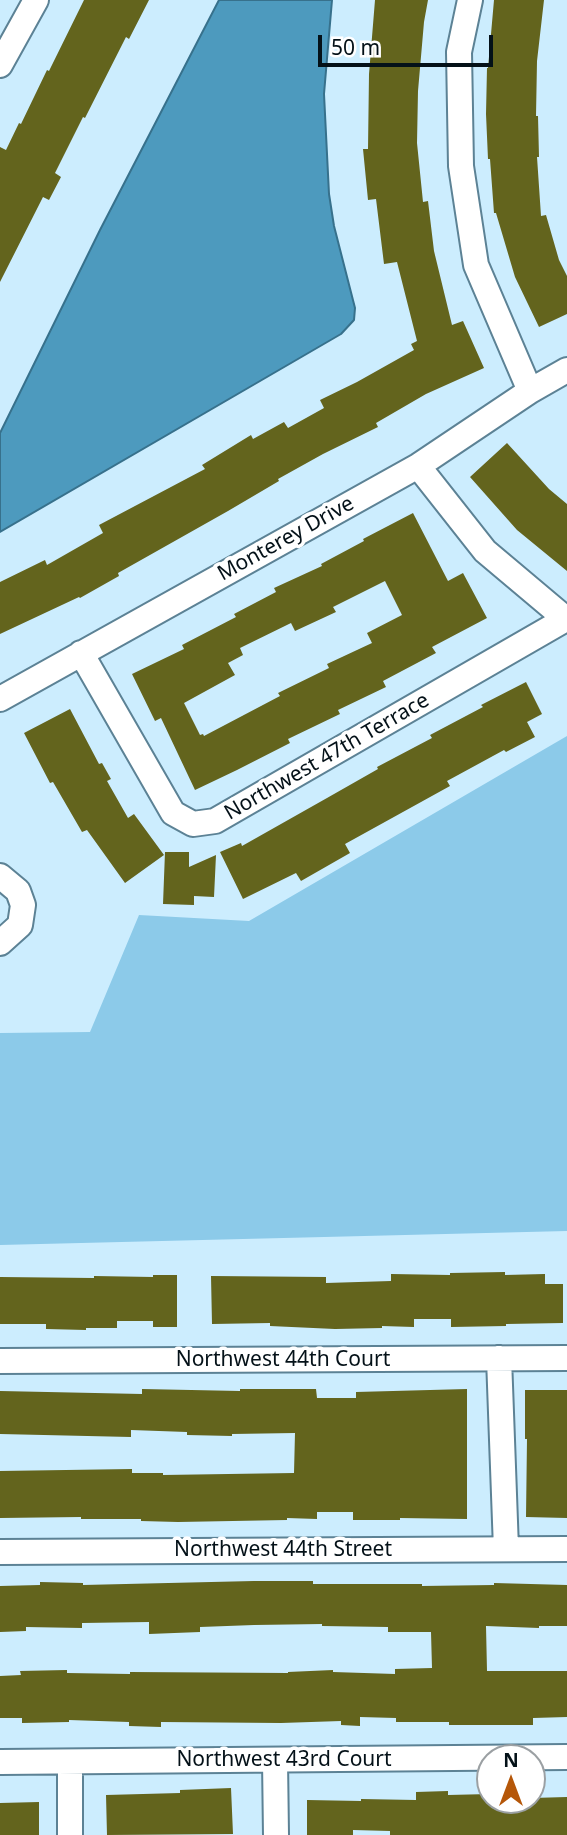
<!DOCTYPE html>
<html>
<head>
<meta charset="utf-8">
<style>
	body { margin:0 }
	#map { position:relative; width:567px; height:1835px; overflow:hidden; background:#ccedfe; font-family:"Noto Sans",sans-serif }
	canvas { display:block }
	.north { position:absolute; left:476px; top:1744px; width:70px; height:70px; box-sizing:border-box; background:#fff; border:2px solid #9ba0a3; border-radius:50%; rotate:0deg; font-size:19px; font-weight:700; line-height:28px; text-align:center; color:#041118 }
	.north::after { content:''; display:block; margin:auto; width:24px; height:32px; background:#b55709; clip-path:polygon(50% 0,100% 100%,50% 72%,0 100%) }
	.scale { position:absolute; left:318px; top:35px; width:175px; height:32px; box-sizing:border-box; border:4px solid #041118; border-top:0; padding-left:9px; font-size:21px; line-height:24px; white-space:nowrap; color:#041118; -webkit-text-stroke:5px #fff; paint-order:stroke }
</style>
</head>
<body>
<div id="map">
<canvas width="567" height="1835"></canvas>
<div class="north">N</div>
<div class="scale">50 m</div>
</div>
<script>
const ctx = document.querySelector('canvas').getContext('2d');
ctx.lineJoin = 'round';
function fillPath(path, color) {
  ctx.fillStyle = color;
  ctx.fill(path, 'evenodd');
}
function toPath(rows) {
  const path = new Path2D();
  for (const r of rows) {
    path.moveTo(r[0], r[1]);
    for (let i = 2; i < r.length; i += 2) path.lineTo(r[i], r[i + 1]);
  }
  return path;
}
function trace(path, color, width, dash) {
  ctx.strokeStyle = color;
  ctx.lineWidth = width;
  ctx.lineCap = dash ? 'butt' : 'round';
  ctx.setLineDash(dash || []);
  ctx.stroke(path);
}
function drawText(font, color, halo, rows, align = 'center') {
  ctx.font = font + ' "Noto Sans",sans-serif';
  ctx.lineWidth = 7;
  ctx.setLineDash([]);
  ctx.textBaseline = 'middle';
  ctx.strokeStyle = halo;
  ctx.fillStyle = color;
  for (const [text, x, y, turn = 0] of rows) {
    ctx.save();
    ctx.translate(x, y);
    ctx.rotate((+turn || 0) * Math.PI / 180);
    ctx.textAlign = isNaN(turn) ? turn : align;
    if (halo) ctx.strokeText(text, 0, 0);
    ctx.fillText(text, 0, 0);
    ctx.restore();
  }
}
fillPath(toPath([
	[567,736,567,1231,0,1245,0,1033,90,1032,139,915,249,921]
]), '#8ccae9');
const water = toPath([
	[219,0,332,0,324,94,329,194,334,226,355,308,354,320,341,334,0,532,0,433,100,230,219,0]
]);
fillPath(water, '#4d9abe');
trace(water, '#37718c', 2);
fillPath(toPath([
	[84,0,149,0,129,39,126,37,85,118,83,117,55,173,61,177,49,200,43,197,0,282,0,147,6,150,19,123,21,124,47,70,49,71],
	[375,0,428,0,424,22,418,91,417,143,423,202,428,201,434,251,452,325,463,321,484,368,426,394,376,423,378,427,323,454,278,479,279,481,228,511,118,573,119,576,80,598,79,597,0,634,0,582,45,560,47,565,103,533,99,525,205,469,202,465,251,435,253,439,284,422,288,428,324,408,320,400,357,382,414,350,411,344,417,341,397,262,384,264,376,199,368,200,363,149,368,149,369,74],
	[494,0,544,0,537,61,536,116,538,116,539,157,537,157,541,216,546,215,559,260,567,276,567,314,539,327,515,277,496,213,494,213,490,159,488,159,486,114,487,68,488,68],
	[507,443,549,489,567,504,567,571,517,530,470,477],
	[413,513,448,581,463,573,487,618,432,647,436,653,383,681,386,687,338,710,340,714,288,739,290,743,237,770,195,790,161,718,155,721,132,674,184,649,182,645,236,617,234,614,276,592,274,588,322,566,321,564,364,541,363,539],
	[385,581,402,615,367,633,372,643,327,664,329,668,278,693,280,696,204,736,203,734,200,735,184,703,235,675,228,663,243,655,240,648,291,623,295,631,336,612,333,607],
	[526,682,542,714,527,722,535,737,506,752,504,750,447,781,450,786,345,844,350,853,301,881,296,873,243,899,220,852,241,843,242,846,327,798,378,769,377,767,432,738,430,735,483,707,481,705],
	[70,709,99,764,102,763,111,779,107,781,128,818,134,814,164,855,125,883,87,830,82,832,53,782,50,783,24,733],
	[165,852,189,852,189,867,216,855,214,897,194,896,194,905,163,904],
	[505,1272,505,1275,545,1274,545,1284,563,1284,563,1323,506,1324,506,1326,451,1327,451,1319,414,1319,414,1327,382,1326,382,1328,335,1329,270,1326,270,1323,212,1324,211,1276,326,1277,326,1283,391,1281,391,1274,450,1275,450,1273],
	[153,1275,177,1275,177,1327,153,1327,153,1321,117,1321,117,1328,86,1328,86,1330,46,1329,46,1324,0,1324,0,1277,94,1278,94,1276,153,1277],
	[142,1389,240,1391,240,1389,316,1389,317,1398,356,1398,356,1392,467,1389,467,1519,400,1518,400,1520,353,1520,353,1512,317,1512,317,1519,287,1518,287,1520,178,1522,141,1521,141,1519,81,1519,81,1517,0,1518,0,1471,132,1469,132,1473,163,1473,163,1475,294,1473,295,1433,232,1434,232,1436,187,1435,187,1432,131,1430,131,1437,0,1434,0,1391,142,1394],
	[525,1390,567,1390,567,1518,526,1517,527,1439,525,1439],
	[254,1581,313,1581,313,1584,422,1584,422,1586,494,1585,494,1583,567,1585,567,1626,539,1626,539,1628,486,1626,487,1671,567,1671,567,1717,533,1718,533,1725,449,1725,449,1722,396,1722,396,1718,360,1717,360,1726,341,1725,341,1721,281,1723,161,1722,161,1727,129,1726,129,1722,69,1720,69,1722,22,1723,22,1718,0,1718,0,1676,21,1675,20,1671,67,1670,67,1673,130,1674,130,1672,288,1673,288,1672,333,1670,333,1672,395,1674,395,1669,432,1668,431,1632,388,1632,388,1627,322,1626,322,1624,254,1625,200,1627,200,1632,149,1634,149,1622,82,1623,82,1628,26,1627,26,1631,0,1632,0,1586,40,1585,40,1582,83,1583,83,1585],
	[231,1788,233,1834,107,1835,106,1795,180,1793,180,1790],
	[448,1791,448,1795,490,1794,490,1800,532,1800,532,1798,567,1797,567,1835,390,1835,390,1831,353,1830,353,1835,307,1835,307,1800,361,1801,361,1799,416,1800,416,1792],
	[39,1802,39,1835,0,1835,0,1803]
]), '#63641d');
const minor = toPath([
	[470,0,459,52,461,166,476,265,530,391],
	[0,65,36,0],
	[418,466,485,551,567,620],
	[81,653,173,813,193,824,215,821,566,619],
	[0,699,418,466,530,391,567,370],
	[0,876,18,891,23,905,20,925,0,943],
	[499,1358,506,1549],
	[0,1361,567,1358],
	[0,1552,567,1549],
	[275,1760,276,1835],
	[0,1762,567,1757],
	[70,1762,70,1835]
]);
trace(minor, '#5c8295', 28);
trace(minor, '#fff', 24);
drawText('21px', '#041118', '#fff', [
	["Monterey Drive",286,539,-29],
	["Northwest 47th Terrace",327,757,-30],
	["Northwest 44th Court",283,1360],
	["Northwest 44th Street",283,1550],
	["Northwest 43rd Court",284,1760]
]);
</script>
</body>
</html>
